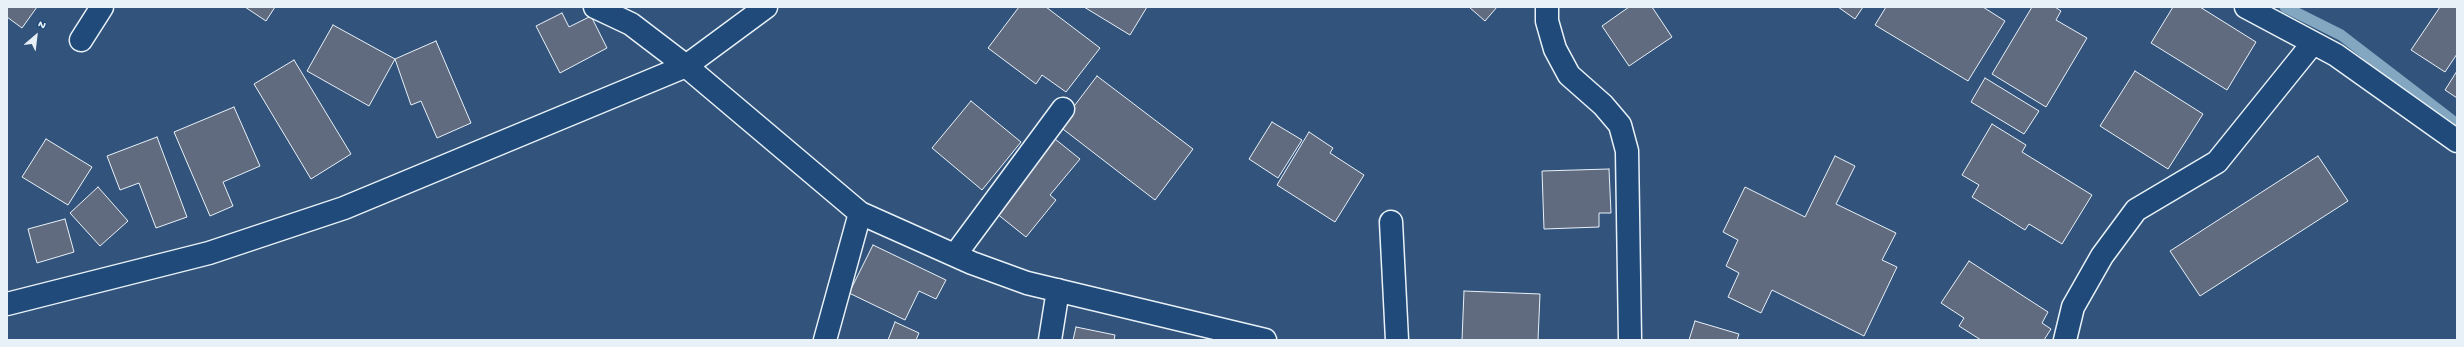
<!DOCTYPE html>
<html>
<head>
<meta charset="utf-8">
<style>
	body { margin:0 }
	#map { position:relative; width:2464px; height:347px; overflow:hidden; background:#32547c; font-family:"Gochi Hand",sans-serif }
	canvas { display:block }
	.frame { position:absolute; inset:0; border:8px solid #e8f1f8; pointer-events:none }
	.north { position:absolute; left:16px; top:16px; width:40px; height:40px; -webkit-text-stroke:3px #1f4a7a; paint-order:stroke; rotate:28deg; font-size:11px; font-weight:700; line-height:16px; text-align:center; color:#e8f1f8 }
	.north::after { content:''; display:block; margin:auto; width:14px; height:18px; background:#e8f1f8; clip-path:polygon(50% 0,100% 100%,50% 72%,0 100%) }
</style>
</head>
<body>
<div id="map">
<canvas width="2464" height="347"></canvas>
<div class="frame"></div>
<div class="north">N</div>
</div>
<script>
const ctx = document.querySelector('canvas').getContext('2d');
ctx.lineJoin = 'round';
function toPath(rows) {
  const path = new Path2D();
  for (const r of rows) {
    path.moveTo(r[0], r[1]);
    for (let i = 2; i < r.length; i += 2) path.lineTo(r[i], r[i + 1]);
  }
  return path;
}
function trace(path, color, width, dash) {
  ctx.strokeStyle = color;
  ctx.lineWidth = width;
  ctx.lineCap = dash ? 'butt' : 'round';
  ctx.setLineDash(dash || []);
  ctx.stroke(path);
}
function fillPath(path, color) {
  ctx.fillStyle = color;
  ctx.fill(path, 'evenodd');
}
trace(toPath([
	[2285,7,2341,35,2457,124]
]), '#83a7c1', 11);
const building = toPath([
	[7,7,37,7,22,28,7,17,7,7],
	[245,7,275,7,266,21,245,7],
	[1019,7,1046,7,1100,48,1066,92,1042,75,1036,84,988,48,1019,7],
	[1084,7,1147,7,1130,35,1084,7],
	[1469,7,1497,7,1485,21,1469,7],
	[1629,7,1652,7,1672,37,1629,66,1602,26,1629,7],
	[1838,7,1863,7,1855,19,1838,7],
	[1886,7,1983,7,2005,21,1968,81,1875,25,1886,7],
	[2032,7,2055,7,2061,11,2056,20,2087,38,2046,107,1992,74,2032,7],
	[2173,7,2200,7,2256,42,2227,90,2151,43,2173,7],
	[2440,7,2457,7,2457,54,2445,72,2411,50,2440,7],
	[562,13,569,27,591,16,607,48,560,73,536,26,562,13],
	[333,25,395,59,369,106,307,71,333,25],
	[436,41,471,123,437,138,421,101,411,105,395,59,436,41],
	[294,60,351,154,311,179,254,84,294,60],
	[2135,71,2203,114,2168,169,2100,126,2135,71],
	[2457,71,2457,98,2445,90,2457,71],
	[1097,76,1193,149,1155,200,1059,126,1097,76],
	[1985,78,2039,111,2024,134,1971,102,1985,78],
	[971,101,1021,142,982,190,932,148,971,101],
	[234,107,260,166,223,182,233,206,210,216,174,132,234,107],
	[1272,122,1302,140,1278,178,1249,159,1272,122],
	[1992,124,2026,145,2022,152,2092,195,2062,244,2029,224,2025,230,1972,197,1979,185,1962,175,1992,124],
	[1309,132,1333,148,1330,153,1364,175,1335,222,1277,185,1309,132],
	[157,137,187,217,156,228,139,183,120,190,107,156,157,137],
	[46,139,92,167,68,205,22,177,46,139],
	[1055,139,1080,159,1050,195,1056,200,1026,237,996,213,1055,139],
	[1835,156,1855,166,1836,204,1896,233,1882,260,1897,267,1864,336,1772,290,1761,313,1728,297,1739,273,1726,266,1738,240,1723,232,1745,187,1805,217,1835,156],
	[2318,156,2348,201,2200,296,2170,251,2318,156],
	[1609,169,1611,213,1599,213,1599,227,1544,229,1542,171,1609,169],
	[98,187,128,221,100,246,70,213,98,187],
	[65,219,74,252,37,263,28,229,65,219],
	[873,245,946,280,936,299,919,291,905,320,849,293,873,245],
	[1969,261,2048,312,2042,323,2051,329,2044,340,1981,340,1959,326,1964,318,1941,303,1969,261],
	[1464,291,1540,294,1538,340,1462,340,1464,291],
	[1695,321,1739,334,1737,340,1689,340,1695,321],
	[895,322,919,333,916,340,888,340,895,322],
	[1076,327,1115,335,1114,340,1073,340,1076,327]
]);
fillPath(building, '#606b80');
trace(building, '#e8f1f8', 1);
const minor = toPath([
	[595,7,631,24,686,66,860,213,972,263,1027,283,1265,340],
	[1547,7,1547,21,1555,49,1569,75,1603,105,1620,125,1627,151,1630,340],
	[2246,7,2336,55,2457,141],
	[81,40,102,7],
	[1391,222,1397,340],
	[955,255,1063,109],
	[7,304,209,253,344,208,686,66,766,7],
	[825,340,860,213],
	[1050,340,1058,290],
	[2065,340,2073,307,2102,256,2136,210,2217,162,2313,43]
]);
trace(minor, '#e8f1f8', 25);
trace(minor, '#1f4a7a', 22);
</script>
</body>
</html>
